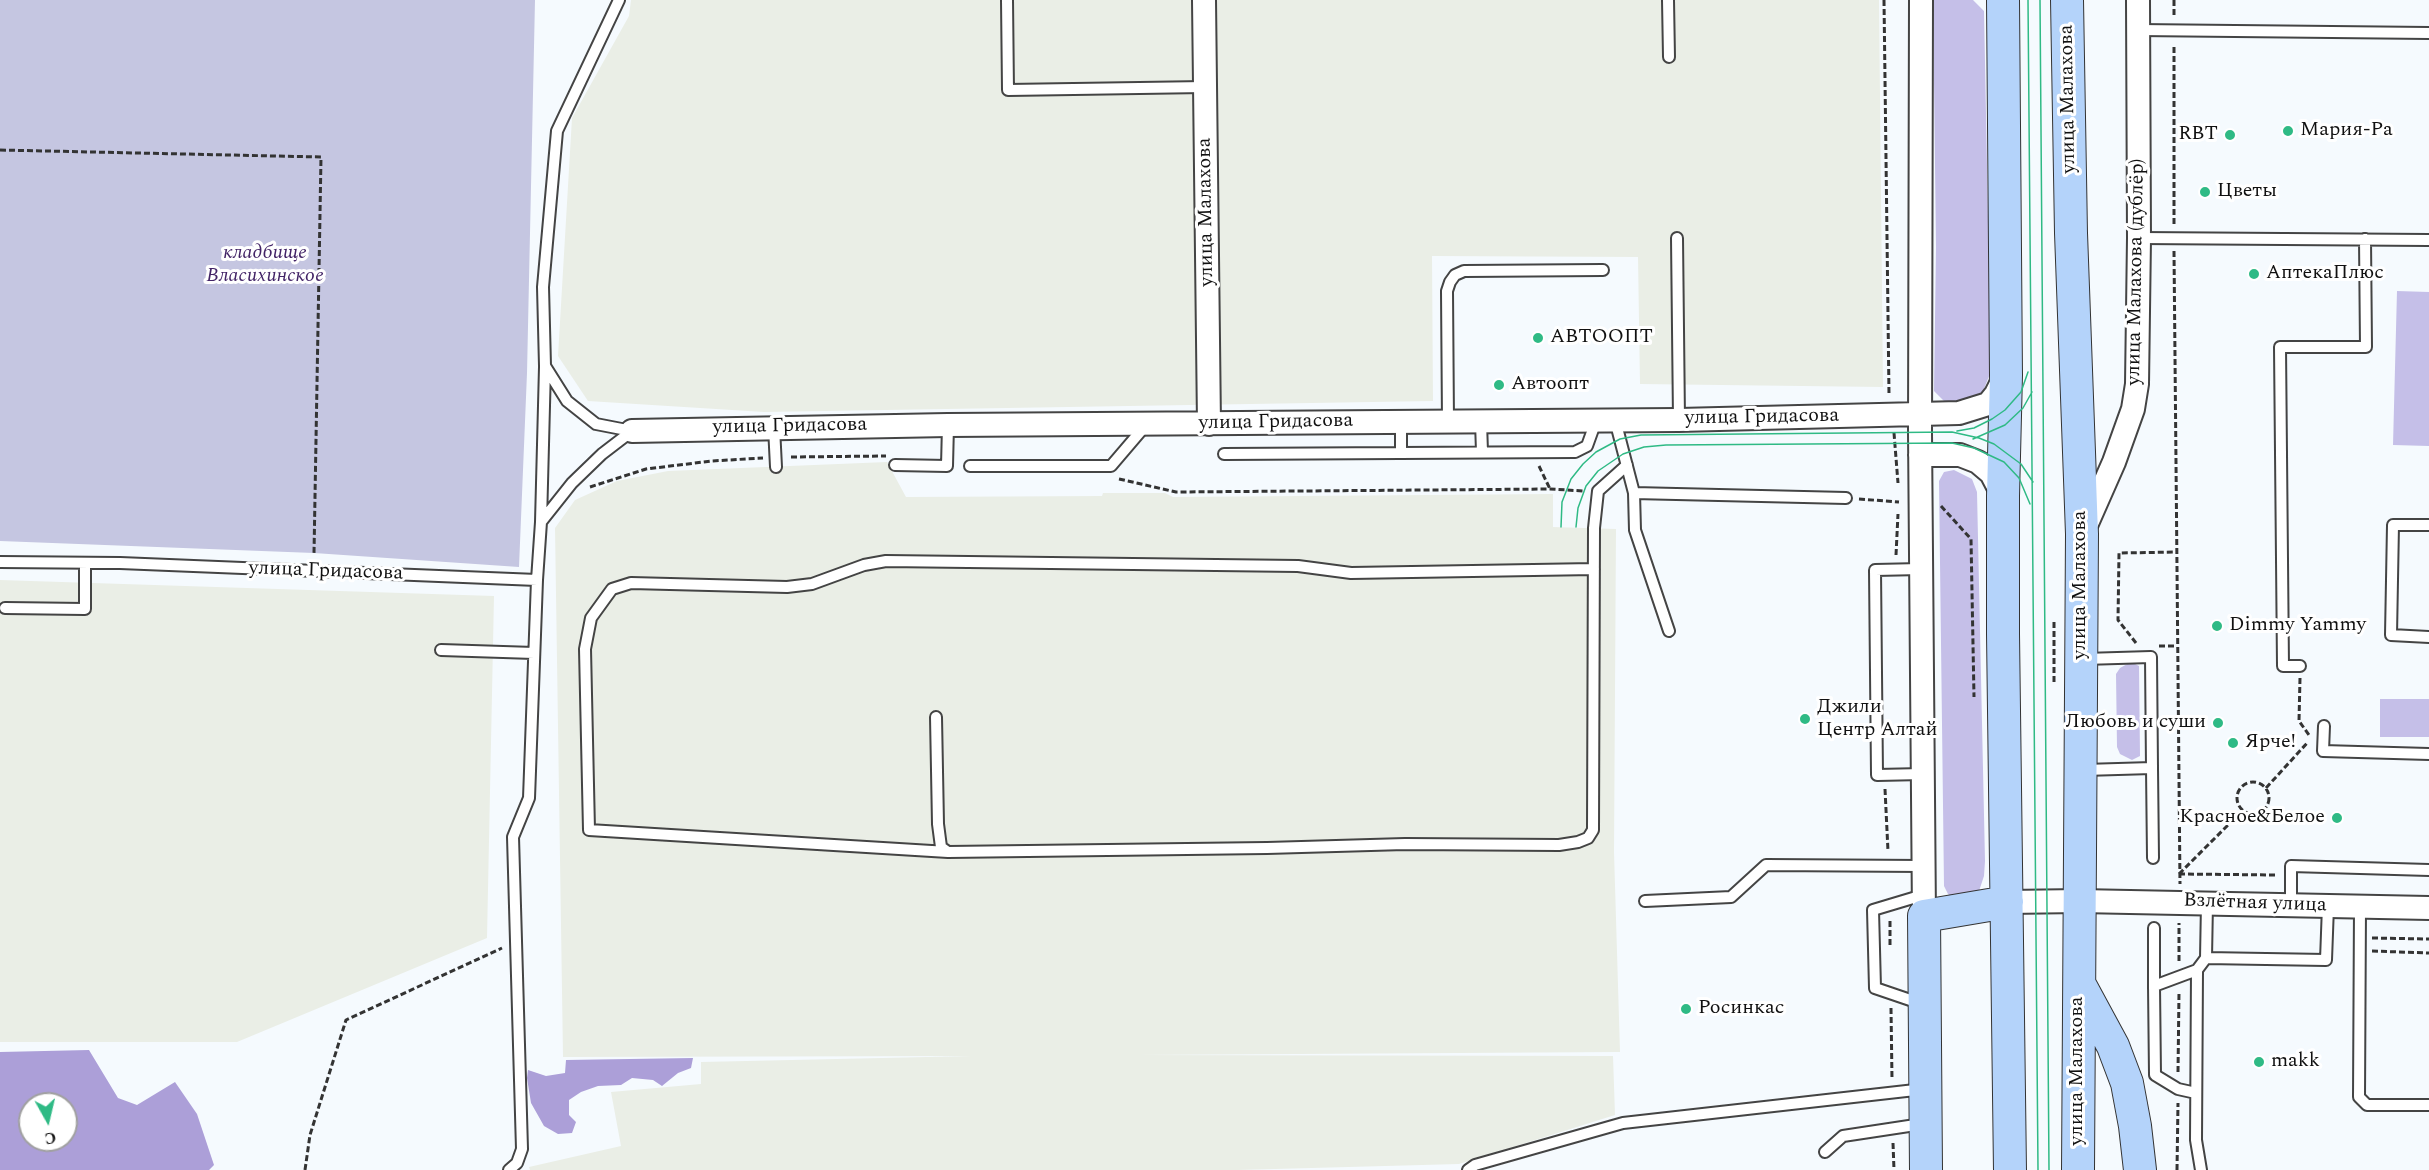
<!DOCTYPE html>
<html>
<head>
<meta charset="utf-8">
<style>
	body { margin:0 }
	#map { position:relative; width:2429px; height:1170px; overflow:hidden; background:#f5fafe; font-family:Spectral,serif }
	canvas { display:block }
	.north { position:absolute; left:18px; top:1092px; width:60px; height:60px; box-sizing:border-box; background:#fff; border:2px solid #a0a0a0; border-radius:50%; rotate:172deg; font-size:16px; font-weight:700; line-height:24px; text-align:center; color:#111 }
	.north::after { content:''; display:block; margin:auto; width:21px; height:27px; background:#2fba85; clip-path:polygon(50% 0,100% 100%,50% 72%,0 100%) }
</style>
</head>
<body>
<div id="map">
<canvas width="2429" height="1170"></canvas>
<div class="north">С</div>
</div>
<script>
const ctx = document.querySelector('canvas').getContext('2d');
ctx.lineJoin = 'round';
function fillPath(path, color) {
  ctx.fillStyle = color;
  ctx.fill(path, 'evenodd');
}
function toPath(rows) {
  const path = new Path2D();
  for (const r of rows) {
    if (r.length === 3) {
      path.moveTo(r[0] + r[2], r[1]);
      path.arc(r[0], r[1], r[2], 0, 2 * Math.PI);
      continue;
    }
    path.moveTo(r[0], r[1]);
    for (let i = 2; i < r.length; i += 2) path.lineTo(r[i], r[i + 1]);
  }
  return path;
}
function trace(path, color, width, dash) {
  ctx.strokeStyle = color;
  ctx.lineWidth = width;
  ctx.lineCap = dash ? 'butt' : 'round';
  ctx.setLineDash(dash || []);
  ctx.stroke(path);
}
function drawText(font, color, halo, rows, align = 'center') {
  ctx.font = font + ' Spectral,serif';
  ctx.lineWidth = 6;
  ctx.setLineDash([]);
  ctx.textBaseline = 'middle';
  ctx.strokeStyle = halo;
  ctx.fillStyle = color;
  for (const [text, x, y, turn = 0] of rows) {
    ctx.save();
    ctx.translate(x, y);
    ctx.rotate((+turn || 0) * Math.PI / 180);
    ctx.textAlign = isNaN(turn) ? turn : align;
    if (halo) ctx.strokeText(text, 0, 0);
    ctx.fillText(text, 0, 0);
    ctx.restore();
  }
}
fillPath(toPath([
	[631,0,1879,0,1883,387,1640,384,1638,257,1432,256,1433,401,764,412,588,401,558,356,572,118,629,16],
	[887,462,906,497,1102,496,1103,493,1165,493,1173,497,1553,494,1553,527,1616,529,1614,852,1620,1052,1136,1055,1613,1056,1615,1115,1459,1164,1238,1170,530,1170,529,1167,621,1146,611,1092,701,1084,701,1062,972,1056,563,1057,555,528,575,500,617,481,668,471],
	[0,580,494,596,487,938,237,1042,0,1042]
]), '#eaeee6');
fillPath(toPath([
	[1933,0,1973,0,1984,11,1991,371,1982,394,1953,405,1945,402,1934,391,1936,247],
	[2397,291,2429,292,2429,446,2393,445],
	[1954,470,1972,479,1977,492,1985,861,1984,876,1979,891,1953,898,1948,894,1944,886,1939,481,1944,472],
	[2131,662,2139,666,2140,756,2132,760,2120,754,2117,747,2116,674,2120,668],
	[2380,699,2429,699,2429,737,2380,737]
]), '#c5bfe8');
fillPath(toPath([
	[89,1050,118,1098,137,1105,175,1082,197,1114,214,1165,209,1170,0,1170,0,1052],
	[30,1104,66,1104,66,1140,30,1140],
	[693,1058,691,1068,678,1073,662,1086,653,1080,632,1078,621,1085,598,1086,581,1092,569,1100,569,1115,576,1122,572,1133,558,1134,544,1126,531,1103,527,1078,528,1070,546,1076,565,1073,566,1060]
]), '#ac9fd8');
fillPath(toPath([
	[0,0,535,0,527,373,519,567,314,553,0,541]
]), '#c5c6e1');
const lane = toPath([
	[619,0,557,131,543,287,545,366,567,401,596,424,632,431],
	[1007,0,1008,90,1205,87],
	[1668,0,1669,57],
	[2138,30,2429,33],
	[1677,238,1679,420],
	[2139,238,2429,240],
	[1615,420,1634,493,1846,498],
	[1401,422,1401,453],
	[1448,422,1447,291,1450,282,1455,275,1464,271,1603,270],
	[1481,422,1482,452],
	[774,427,776,467],
	[1224,454,1575,452,1587,446,1596,421],
	[895,465,947,466,948,425],
	[970,466,1111,466,1146,425],
	[1634,493,1635,530,1669,631],
	[541,522,545,367],
	[2429,525,2393,525,2391,635,2429,637],
	[0,562,120,563,537,580],
	[1921,569,1875,570,1877,775,1923,774],
	[5,608,85,609,85,563],
	[441,650,534,653],
	[2084,659,2151,657,2152,768,2084,770],
	[2300,666,2283,666,2280,347,2366,347,2365,239],
	[936,717,938,824,941,847,948,852,1267,848,1405,844,1559,845,1578,842,1588,838,1593,830,1594,528,1598,491,1627,465],
	[2324,726,2323,751,2429,754],
	[2152,768,2153,858],
	[948,852,589,830,585,649,591,618,612,589,631,583,787,587,812,584,864,565,886,561,1298,566,1351,573,1594,569],
	[1645,901,1731,897,1766,865,1923,866],
	[2207,903,2206,958,2326,960,2328,906],
	[2291,905,2291,866,2429,870],
	[2360,907,2359,1097,2367,1105,2429,1105],
	[2154,928,2154,986],
	[1922,1004,1875,988,1873,910,1923,895],
	[2196,1093,2178,1089,2155,1075,2154,986,2197,970],
	[1825,1152,1843,1136,1922,1124],
	[509,1170,517,1163,522,1149,513,837,529,798,537,580,541,522,572,483,602,454,632,431],
	[1468,1170,1475,1165,1623,1123,1924,1089],
	[2201,1170,2196,1140,2197,970,2206,958]
]);
const street = toPath([
	[1204,0,1209,424],
	[1921,0,1920,433,1924,916],
	[632,431,948,425,1679,420,1959,413,1988,404,1996,394,2005,376],
	[1920,455,1960,455,1978,462,1991,473,2002,494],
	[2084,530,2114,462,2133,409,2137,384,2139,238,2138,0],
	[2007,902,2080,901,2429,908]
]);
const secondary = toPath([
	[2003,0,2006,375,2003,496,2003,634,2010,1170],
	[2067,0,2071,233,2082,534,2078,1170],
	[2080,985,2113,1046,2127,1083,2135,1126,2140,1170],
	[1926,1170,1924,916,2007,902]
]);
trace(lane, '#444', 14);
trace(street, '#444', 26);
trace(secondary, '#333', 34);
trace(toPath([
	[1884,0,1889,394],
	[2174,0,2174,17],
	[0,150,321,157,314,553],
	[2174,224,2174,44],
	[2174,251,2180,884],
	[1894,433,1898,483],
	[791,457,886,456],
	[1539,466,1550,489],
	[1119,479,1176,492,1550,489,1584,491],
	[590,487,646,469,712,461,763,458],
	[1859,499,1899,502],
	[1941,506,1971,539,1974,697],
	[1896,555,1898,514],
	[2054,622,2054,683],
	[2136,643,2118,620,2119,553,2177,552],
	[2159,646,2177,646],
	[2300,678,2299,721,2309,735],
	[2253,798,16],
	[2266,788,2308,742],
	[1885,789,1888,851],
	[2179,874,2277,875],
	[2179,874,2242,811],
	[1890,921,1890,947],
	[2372,938,2429,939],
	[2372,951,2429,953],
	[2179,961,2179,923],
	[1891,1008,1892,1079],
	[2178,1072,2179,992],
	[1893,1143,1894,1170],
	[305,1170,310,1135,346,1020,502,948],
	[2177,1170,2178,1103]
]), '#333', 3, [6, 3]);
trace(lane, '#fff', 10);
trace(street, '#fff', 22);
trace(secondary, '#b4d3fa', 32);
trace(toPath([
	[2028,0,2038,1170],
	[2040,0,2049,1170],
	[1957,431,1974,428,1992,419,2005,410,2021,392,2028,372],
	[1973,439,2005,425,2023,408,2032,392],
	[1561,527,1562,502,1571,479,1583,464,1596,452,1620,439,1641,435,1952,432,1979,438,1994,444,2021,464,2033,482],
	[1576,527,1578,508,1586,486,1598,471,1623,454,1644,447,1666,445,1952,443,1974,448,2004,462,2019,478,2030,504]
]), '#2fba85', 1.5);
for (const [x, y, r, color] of [
	[2288,131,6,"#2fba85"],
	[2230,135,6,"#2fba85"],
	[2205,192,6,"#2fba85"],
	[2254,274,6,"#2fba85"],
	[1538,338,6,"#2fba85"],
	[1499,385,6,"#2fba85"],
	[2217,626,6,"#2fba85"],
	[1805,719,6,"#2fba85"],
	[2218,723,6,"#2fba85"],
	[2233,743,6,"#2fba85"],
	[2337,818,6,"#2fba85"],
	[1686,1009,6,"#2fba85"],
	[2259,1062,6,"#2fba85"]
]) {
  const dot = new Path2D();
  dot.arc(x, y, r, 0, 2 * Math.PI);
  ctx.fillStyle = color;
  ctx.fill(dot);
  trace(dot, '#fff', 2);
}
drawText('20px', '#111', '#fff', [
	["улица Малахова",2069,99,-91],
	["улица Малахова",1207,212,-91],
	["улица Малахова (дублёр)",2137,272,-89],
	["улица Гридасова",1762,418,-1],
	["улица Гридасова",1276,423,-1],
	["улица Гридасова",790,427,-1],
	["улица Гридасова",326,572,2],
	["улица Малахова",2081,585,-90],
	["Взлётная улица",2255,904,2],
	["улица Малахова",2078,1071,-90]
]);
drawText('20px', '#111', '#fff', [
	["Мария-Ра",2300,131],
	["RBT",2218,135,"right"],
	["Цветы",2217,192],
	["АптекаПлюс",2266,274],
	["АВТООПТ",1550,338],
	["Автоопт",1511,385],
	["Dimmy Yammy",2229,626],
	["Джили",1817,708],
	["Центр Алтай",1817,731],
	["Любовь и суши",2206,723,"right"],
	["Ярче!",2245,743],
	["Красное&Белое",2325,818,"right"],
	["Росинкас",1698,1009],
	["makk",2271,1062]
], 'left');
drawText('italic 20px', '#422366', '#fff', [
	["кладбище",265,254],
	["Власихинское",265,277]
]);
</script>
</body>
</html>
